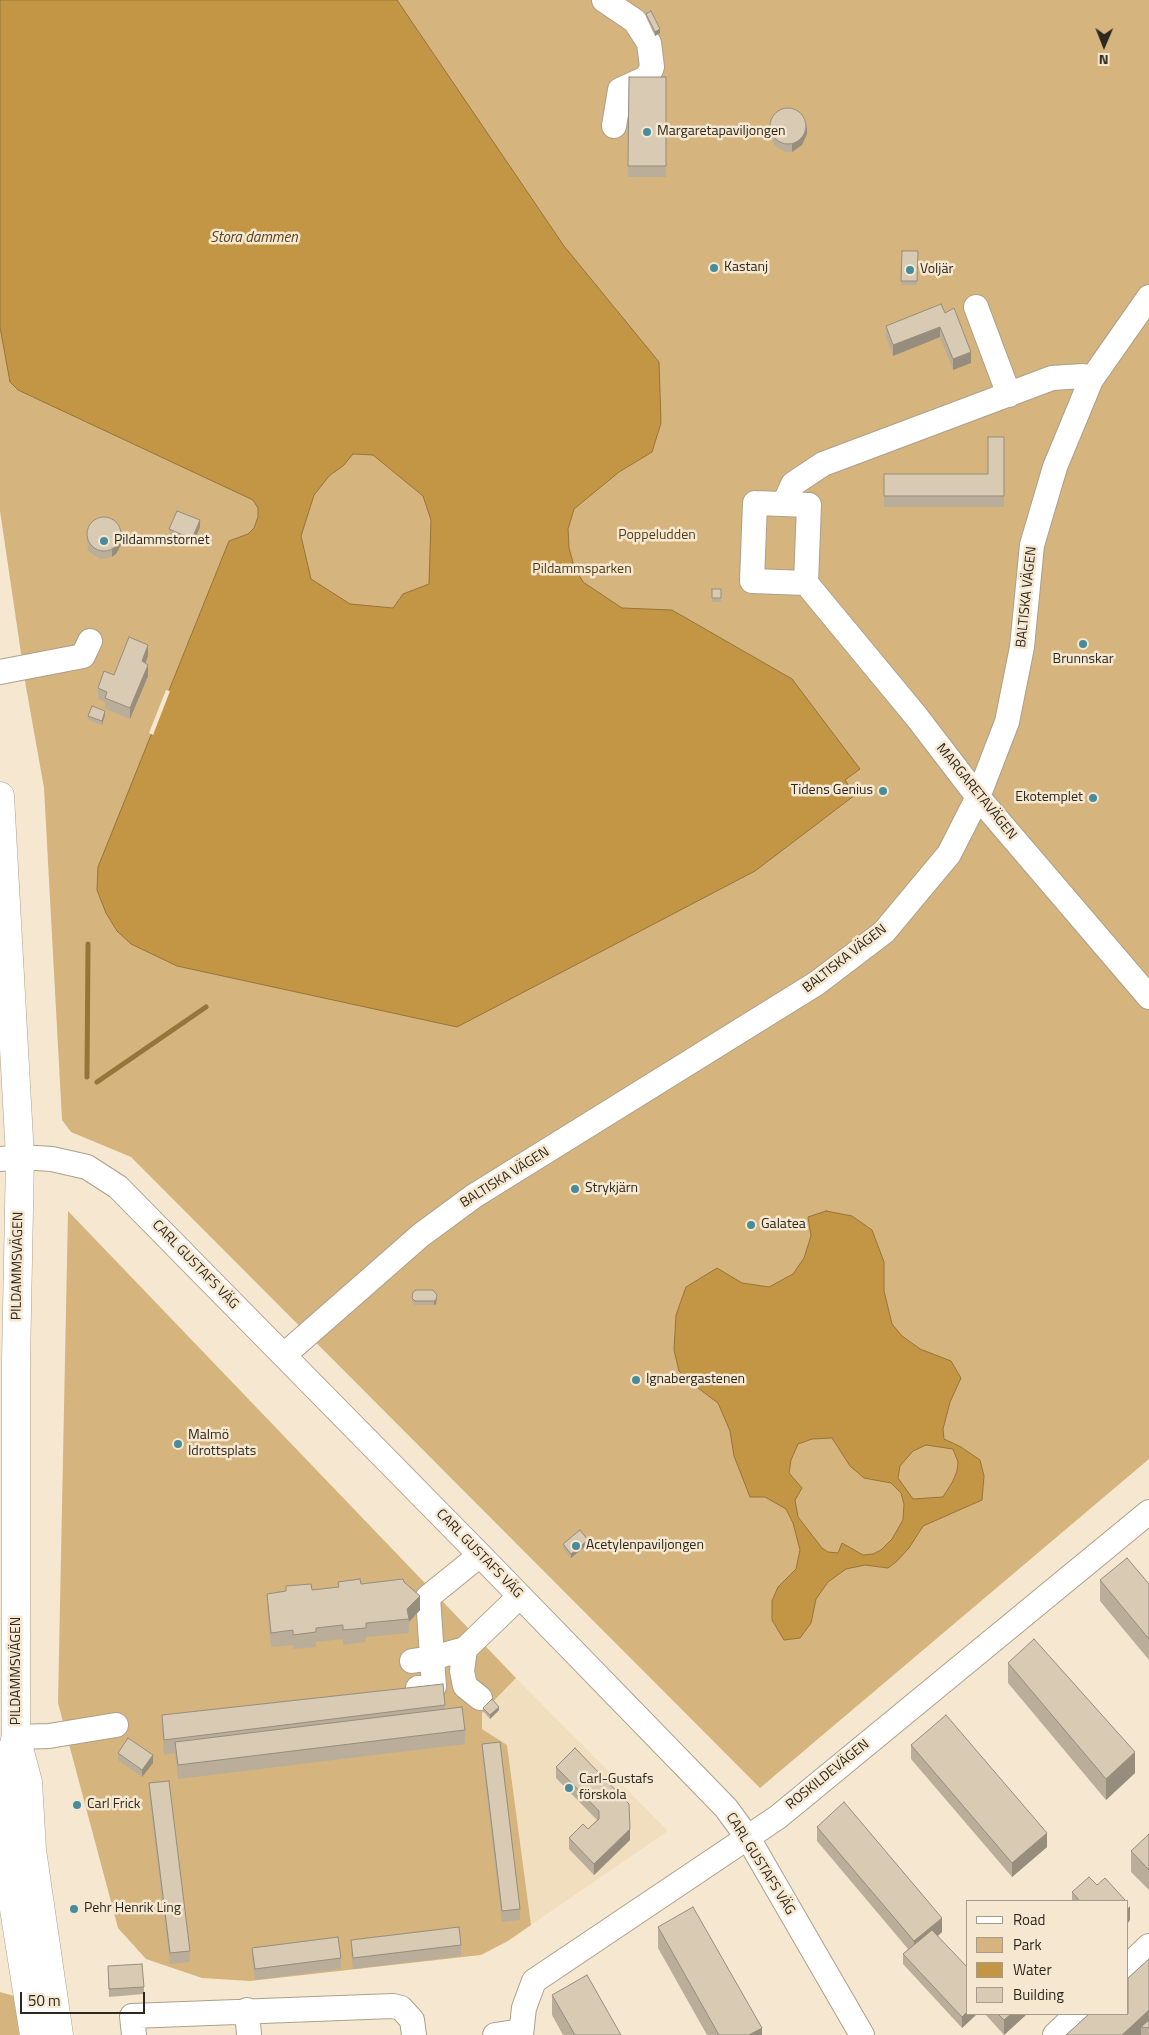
<!DOCTYPE html>
<html>
<head>
<meta charset="utf-8">
<style>
	body { margin:0 }
	#map { position:relative; width:1149px; height:2035px; overflow:hidden; background:#f6e8d0; font-family:"Titillium Web",sans-serif }
	canvas { display:block }
	.legend { position:absolute; left:966px; top:1900px; width:162px; height:115px; box-sizing:border-box; background:#f6e8d0; border:1px solid #a69b89; margin:0; padding:6px 9px; list-style:none; font-size:15px; color:#2d281f }
	.legend li { display:flex; align-items:center; gap:10px; height:25px }
	.legend b { width:25px; border:1px solid #a69b89 }
	.north { position:absolute; left:1079px; top:20px; width:50px; height:50px; -webkit-text-stroke:4px #f6e8d0; paint-order:stroke; rotate:181deg; font-size:14px; font-weight:700; line-height:20px; text-align:center; color:#2d281f }
	.north::after { content:''; display:block; margin:auto; width:18px; height:22px; background:#2d281f; clip-path:polygon(50% 0,100% 100%,50% 72%,0 100%) }
	.scale { position:absolute; left:20px; top:1992px; width:125px; height:22px; box-sizing:border-box; border:2px solid #2d281f; border-top:0; padding-left:6px; font-size:15px; line-height:18px; white-space:nowrap; color:#2d281f; -webkit-text-stroke:4px #f6e8d0; paint-order:stroke }
</style>
</head>
<body>
<div id="map">
<canvas width="1149" height="2035"></canvas>
<ul class="legend">
<li><b style="height:6px;background:#fff"></b>Road</li>
<li><b style="height:14px;background:#d5b47d"></b>Park</li>
<li><b style="height:14px;background:#c39645"></b>Water</li>
<li><b style="height:14px;background:#d8cab3"></b>Building</li>
</ul>
<div class="north">N</div>
<div class="scale">50 m</div>
</div>
<script>
const ctx = document.querySelector('canvas').getContext('2d');
ctx.lineJoin = 'round';
function fillPath(path, color) {
  ctx.fillStyle = color;
  ctx.fill(path, 'evenodd');
}
function toPath(rows) {
  const path = new Path2D();
  for (const r of rows) {
    if (r.length === 3) {
      path.moveTo(r[0] + r[2], r[1]);
      path.arc(r[0], r[1], r[2], 0, 2 * Math.PI);
      continue;
    }
    path.moveTo(r[0], r[1]);
    for (let i = 2; i < r.length; i += 2) path.lineTo(r[i], r[i + 1]);
  }
  return path;
}
function trace(path, color, width, dash) {
  ctx.strokeStyle = color;
  ctx.lineWidth = width;
  ctx.lineCap = dash ? 'butt' : 'round';
  ctx.setLineDash(dash || []);
  ctx.stroke(path);
}
function drawText(font, color, halo, rows, align = 'center') {
  ctx.font = font + ' "Titillium Web",sans-serif';
  ctx.lineWidth = 5;
  ctx.setLineDash([]);
  ctx.textBaseline = 'middle';
  ctx.strokeStyle = halo;
  ctx.fillStyle = color;
  for (const [text, x, y, turn = 0] of rows) {
    ctx.save();
    ctx.translate(x, y);
    ctx.rotate((+turn || 0) * Math.PI / 180);
    ctx.textAlign = isNaN(turn) ? turn : align;
    if (halo) ctx.strokeText(text, 0, 0);
    ctx.fillText(text, 0, 0);
    ctx.restore();
  }
}
fillPath(toPath([
	[516,1678,668,1831,531,1925,507,1745,482,1729,482,1713]
]), '#f0debf');
fillPath(toPath([
	[0,0,1149,0,1149,1459,760,1788,131,1157,71,1132,62,1120,44,788,26,687,0,511],
	[68,1211,516,1678,482,1713,482,1729,507,1745,531,1925,508,1941,481,1955,250,1981,202,1978,146,1959,118,1928,58,1703],
	[0,1992,18,1997,27,2035,0,2035]
]), '#d5b47d');
const water = toPath([
	[0,0,397,0,564,246,659,362,661,423,652,452,619,472,574,509,568,529,569,548,574,566,583,582,622,608,672,610,792,679,860,769,845,780,855,795,755,871,457,1027,177,966,131,944,117,931,106,913,97,890,98,867,229,541,248,534,254,528,258,517,258,508,253,500,18,390,10,382,0,327,0,0],
	[353,454,373,455,423,496,431,520,429,584,403,594,393,608,350,604,311,579,301,536,314,495,330,475,343,466,353,454],
	[826,1211,852,1216,872,1230,884,1262,884,1291,892,1324,902,1336,920,1349,951,1361,961,1378,950,1402,943,1429,944,1439,961,1447,980,1460,984,1476,982,1500,923,1526,909,1548,896,1562,888,1568,865,1565,846,1569,828,1582,816,1599,811,1623,800,1638,784,1640,772,1620,772,1601,778,1587,796,1569,800,1550,793,1523,786,1509,765,1497,750,1497,734,1456,730,1431,718,1403,690,1382,679,1371,674,1350,676,1315,686,1287,717,1268,742,1283,769,1287,793,1274,804,1258,811,1236,808,1217,826,1211],
	[832,1438,850,1466,864,1478,891,1483,901,1493,904,1504,903,1520,892,1539,881,1550,873,1554,863,1555,842,1543,838,1553,828,1552,822,1548,798,1517,795,1500,802,1488,789,1473,791,1460,798,1444,812,1439,832,1438],
	[926,1445,953,1449,958,1462,957,1471,953,1481,943,1497,913,1499,898,1478,900,1466,913,1451,926,1445]
]);
fillPath(water, '#c39645');
trace(water, '#96753a', 1);
fillPath(toPath([
	[166,690,170,691,153,735,149,733]
]), '#f6e8d0');
trace(toPath([
	[87,1077,88,944],
	[97,1082,206,1007]
]), '#96753a', 5);
const minor = toPath([
	[604,0,635,21,649,43,652,67,649,74,644,79,620,90,614,126],
	[976,307,1009,395],
	[755,503,809,505,806,583,752,581,755,503],
	[784,504,793,484,823,464,1052,378,1083,376,1091,380],
	[806,583,916,716,978,797,1149,997],
	[0,672,83,656,90,641],
	[0,1159,20,1157,52,1159,87,1167,118,1187,480,1555,726,1808,748,1838,862,2035],
	[284,1355,421,1235,474,1196,817,983,884,932,949,854,978,797,1007,722,1022,647,1032,545,1055,467,1091,380,1149,297],
	[465,1649,462,1671,465,1686,480,1698],
	[412,1661,432,1658,465,1649,520,1596],
	[418,1688,434,1687,428,1597,480,1555],
	[16,1737,49,1736,116,1725],
	[1128,1966,1149,1946],
	[247,2010,249,2035],
	[134,2035,132,2016,393,2006,401,2008,412,2020,414,2035],
	[495,2035,521,2031],
	[521,2035,524,2008,534,1981,778,1817,1149,1512],
	[1055,2035,1077,2014]
]);
const major = toPath([
	[0,796,20,1157,16,1362,16,1737,28,1782,32,1850,59,2035],
	[15,1740,7,1771,4,1828,7,1865,34,2035]
]);
trace(minor, '#ad9f89', 26);
trace(major, '#ad9f89', 29);
trace(minor, '#fff', 24);
trace(major, '#fff', 28);
fillPath(toPath([
	[646,14,660,33,655,36,646,17],
	[629,77,666,77,666,177,628,177],
	[769,128,807,134,802,145,792,152,786,152,775,146,769,135],
	[902,251,918,251,917,285,901,285],
	[945,313,971,363,953,370,940,337,893,356,886,337,886,326],
	[1004,437,1004,507,884,507,884,474,988,474],
	[200,527,192,546,169,536,169,529],
	[87,532,122,543,116,554,112,557,101,559,92,554,88,550,87,539],
	[712,589,721,589,721,602,712,602],
	[148,656,145,664,148,676,130,719,105,709,105,702,98,699,98,688,114,675],
	[105,715,102,725,88,720,88,716],
	[433,1290,436,1304,434,1305,415,1305,412,1302,412,1298],
	[563,1544,588,1544,571,1558,563,1548],
	[1100,1580,1149,1584,1149,1660,1100,1601],
	[338,1582,361,1584,404,1582,420,1610,409,1622,409,1633,366,1637,366,1642,343,1645,343,1639,316,1642,316,1647,293,1649,293,1645,271,1647,267,1608,267,1594,286,1592,286,1586,312,1590,338,1587],
	[1008,1663,1135,1773,1106,1800,1008,1683],
	[445,1705,445,1709,465,1730,465,1744,178,1779,175,1753,164,1755,162,1730,162,1715],
	[483,1708,499,1710,490,1719,483,1711],
	[482,1744,520,1909,520,1920,502,1922,482,1754],
	[911,1745,1047,1847,1012,1877,911,1759],
	[118,1753,153,1763,142,1777,118,1760],
	[556,1767,630,1840,594,1875,569,1849,569,1838,588,1829,597,1820,556,1778],
	[149,1783,190,1951,190,1962,170,1964,149,1794],
	[817,1827,942,1932,938,1936,968,2014,977,2014,962,2028,903,1964,903,1954,908,1949,817,1841],
	[1149,1834,1149,1890,1131,1872,1131,1851],
	[1097,1885,1126,1901,1072,1901,1072,1892],
	[658,1927,762,2035,707,2035,658,1948],
	[351,1940,461,1945,461,1956,353,1969,351,1951],
	[252,1948,341,1958,341,1969,255,1980,252,1959],
	[1149,1959,1149,2035,1066,2035],
	[108,1966,144,1987,144,1994,109,1997],
	[552,1995,621,2035,563,2035,552,2015],
	[985,2014,1027,2014,1004,2035]
]), '#baae9a');
fillPath(toPath([
	[660,29,660,33,655,36,655,32],
	[807,127,807,134,802,145,792,152,792,144],
	[940,327,940,337,893,356,893,345],
	[971,352,971,363,953,370,953,359],
	[200,520,200,527,192,546,192,539],
	[122,535,122,543,116,554,112,557,112,550],
	[148,645,148,656,142,672,142,661],
	[148,665,148,676,130,719,130,708],
	[105,711,105,715,102,725,102,721],
	[437,1295,436,1304,434,1305,434,1301],
	[588,1540,588,1544,571,1558,571,1554],
	[420,1596,420,1610,409,1622,407,1609],
	[499,1707,499,1710,490,1719,490,1715],
	[1135,1752,1135,1773,1106,1800,1106,1779],
	[153,1755,153,1763,142,1777,142,1770],
	[630,1829,630,1840,594,1875,594,1864],
	[1047,1833,1047,1847,1012,1877,1012,1863],
	[1130,1906,1130,1920,1128,1923,1128,1908],
	[942,1918,942,1932,914,1956,914,1941],
	[1149,2010,1149,2028,1141,2027,1141,2035,1122,2035],
	[968,2011,968,2014,977,2014,962,2028,962,2017],
	[1011,2014,1027,2014,1004,2035,1004,2020],
	[762,2028,762,2035,749,2035]
]), '#978d7d');
const building = toPath([
	[651,11,660,29,655,32,646,14,651,11],
	[629,77,666,77,666,166,628,166,629,77],
	[788,126,18],
	[902,251,918,251,917,281,901,281,902,251],
	[941,304,945,313,954,308,971,352,953,359,940,327,893,345,886,326,941,304],
	[988,437,1004,437,1004,496,884,496,884,474,988,474,988,437],
	[177,511,200,520,192,539,169,529,177,511],
	[104,534,17],
	[712,589,721,589,721,598,712,598,712,589],
	[129,637,148,645,142,661,148,665,130,708,105,698,107,692,98,688,104,671,114,675,129,637],
	[92,706,105,711,102,721,88,716,92,706],
	[416,1290,433,1290,437,1295,436,1300,434,1301,415,1301,412,1298,413,1292,416,1290],
	[580,1530,588,1540,571,1554,563,1544,580,1530],
	[1127,1558,1149,1584,1149,1639,1100,1580,1127,1558],
	[360,1579,361,1584,403,1579,404,1582,420,1596,407,1609,409,1619,366,1623,366,1628,343,1630,343,1625,316,1628,316,1632,293,1635,293,1630,271,1633,267,1594,286,1591,286,1586,311,1584,312,1590,339,1587,338,1582,360,1579],
	[1034,1639,1135,1752,1106,1779,1008,1663,1034,1639],
	[443,1684,445,1705,164,1740,162,1715,443,1684],
	[492,1699,499,1707,490,1715,483,1708,492,1699],
	[462,1707,465,1730,178,1765,175,1742,462,1707],
	[946,1715,1047,1833,1012,1863,911,1745,946,1715],
	[128,1738,153,1755,142,1770,118,1753,128,1738],
	[500,1742,520,1909,502,1911,482,1744,500,1742],
	[575,1748,629,1804,630,1829,594,1864,569,1838,583,1824,588,1829,599,1819,599,1811,556,1767,575,1748],
	[169,1781,190,1951,170,1953,149,1783,169,1781],
	[844,1802,942,1918,914,1941,817,1827,844,1802],
	[1149,1834,1149,1870,1131,1851,1149,1834],
	[1089,1877,1097,1885,1105,1878,1126,1901,1078,1901,1079,1900,1072,1892,1089,1877],
	[693,1907,762,2028,749,2035,719,2035,658,1927,693,1907],
	[459,1927,461,1945,353,1958,351,1940,459,1927],
	[932,1930,968,1968,968,2011,962,2017,903,1954,932,1930],
	[338,1937,341,1958,255,1969,252,1948,338,1937],
	[1149,1959,1149,2010,1122,2035,1066,2035,1089,2014,1128,2014,1128,1978,1149,1959],
	[142,1964,144,1987,109,1989,108,1966,142,1964],
	[587,1975,621,2035,575,2035,552,1995,587,1975],
	[998,2014,1011,2014,1004,2020,998,2014],
	[1149,2020,1149,2028,1141,2027,1149,2020]
]);
fillPath(building, '#d8cab3');
trace(building, '#978d7d', 1);
for (const [x, y, r, color] of [
	[647,132,5,"#488b9b"],
	[714,268,5,"#488b9b"],
	[910,270,5,"#488b9b"],
	[104,541,5,"#488b9b"],
	[1083,644,5,"#488b9b"],
	[883,791,5,"#488b9b"],
	[1093,798,5,"#488b9b"],
	[575,1189,5,"#488b9b"],
	[751,1225,5,"#488b9b"],
	[636,1380,5,"#488b9b"],
	[178,1444,5,"#488b9b"],
	[576,1546,5,"#488b9b"],
	[569,1788,5,"#488b9b"],
	[77,1805,5,"#488b9b"],
	[74,1909,5,"#488b9b"]
]) {
  const dot = new Path2D();
  dot.arc(x, y, r, 0, 2 * Math.PI);
  ctx.fillStyle = color;
  ctx.fill(dot);
  trace(dot, '#f6e8d0', 2);
}
drawText('14px', '#2d281f', '#f6e8d0', [
	["Margaretapaviljongen",657,132],
	["Kastanj",724,268],
	["Voljär",920,270],
	["Pildammstornet",114,541],
	["Brunnskar",1083,660,"center"],
	["Tidens Genius",873,791,"right"],
	["Ekotemplet",1083,798,"right"],
	["Strykjärn",585,1189],
	["Galatea",761,1225],
	["Ignabergastenen",646,1380],
	["Malmö",188,1436],
	["Idrottsplats",188,1452],
	["Acetylenpaviljongen",586,1546],
	["Carl-Gustafs",579,1780],
	["förskola",579,1796],
	["Carl Frick",87,1805],
	["Pehr Henrik Ling",84,1909]
], 'left');
drawText('14px', '#503d1a', '#f6e8d0', [
	["Poppeludden",657,536],
	["Pildammsparken",582,570]
]);
drawText('14px', '#2d281f', '#f6e8d0', [
	["BALTISKA VÄGEN",1027,597,-84],
	["MARGARETAVÄGEN",976,792,51],
	["BALTISKA VÄGEN",845,959,-38],
	["BALTISKA VÄGEN",505,1178,-32],
	["CARL GUSTAFS VÄG",195,1265,46],
	["PILDAMMSVÄGEN",18,1266,-89],
	["CARL GUSTAFS VÄG",479,1554,46],
	["PILDAMMSVÄGEN",17,1671,-90],
	["ROSKILDEVÄGEN",828,1775,-39],
	["CARL GUSTAFS VÄG",760,1864,58]
]);
drawText('italic 15px', '#564220', '#f6e8d0', [
	["Stora dammen",254,238]
]);
</script>
</body>
</html>
